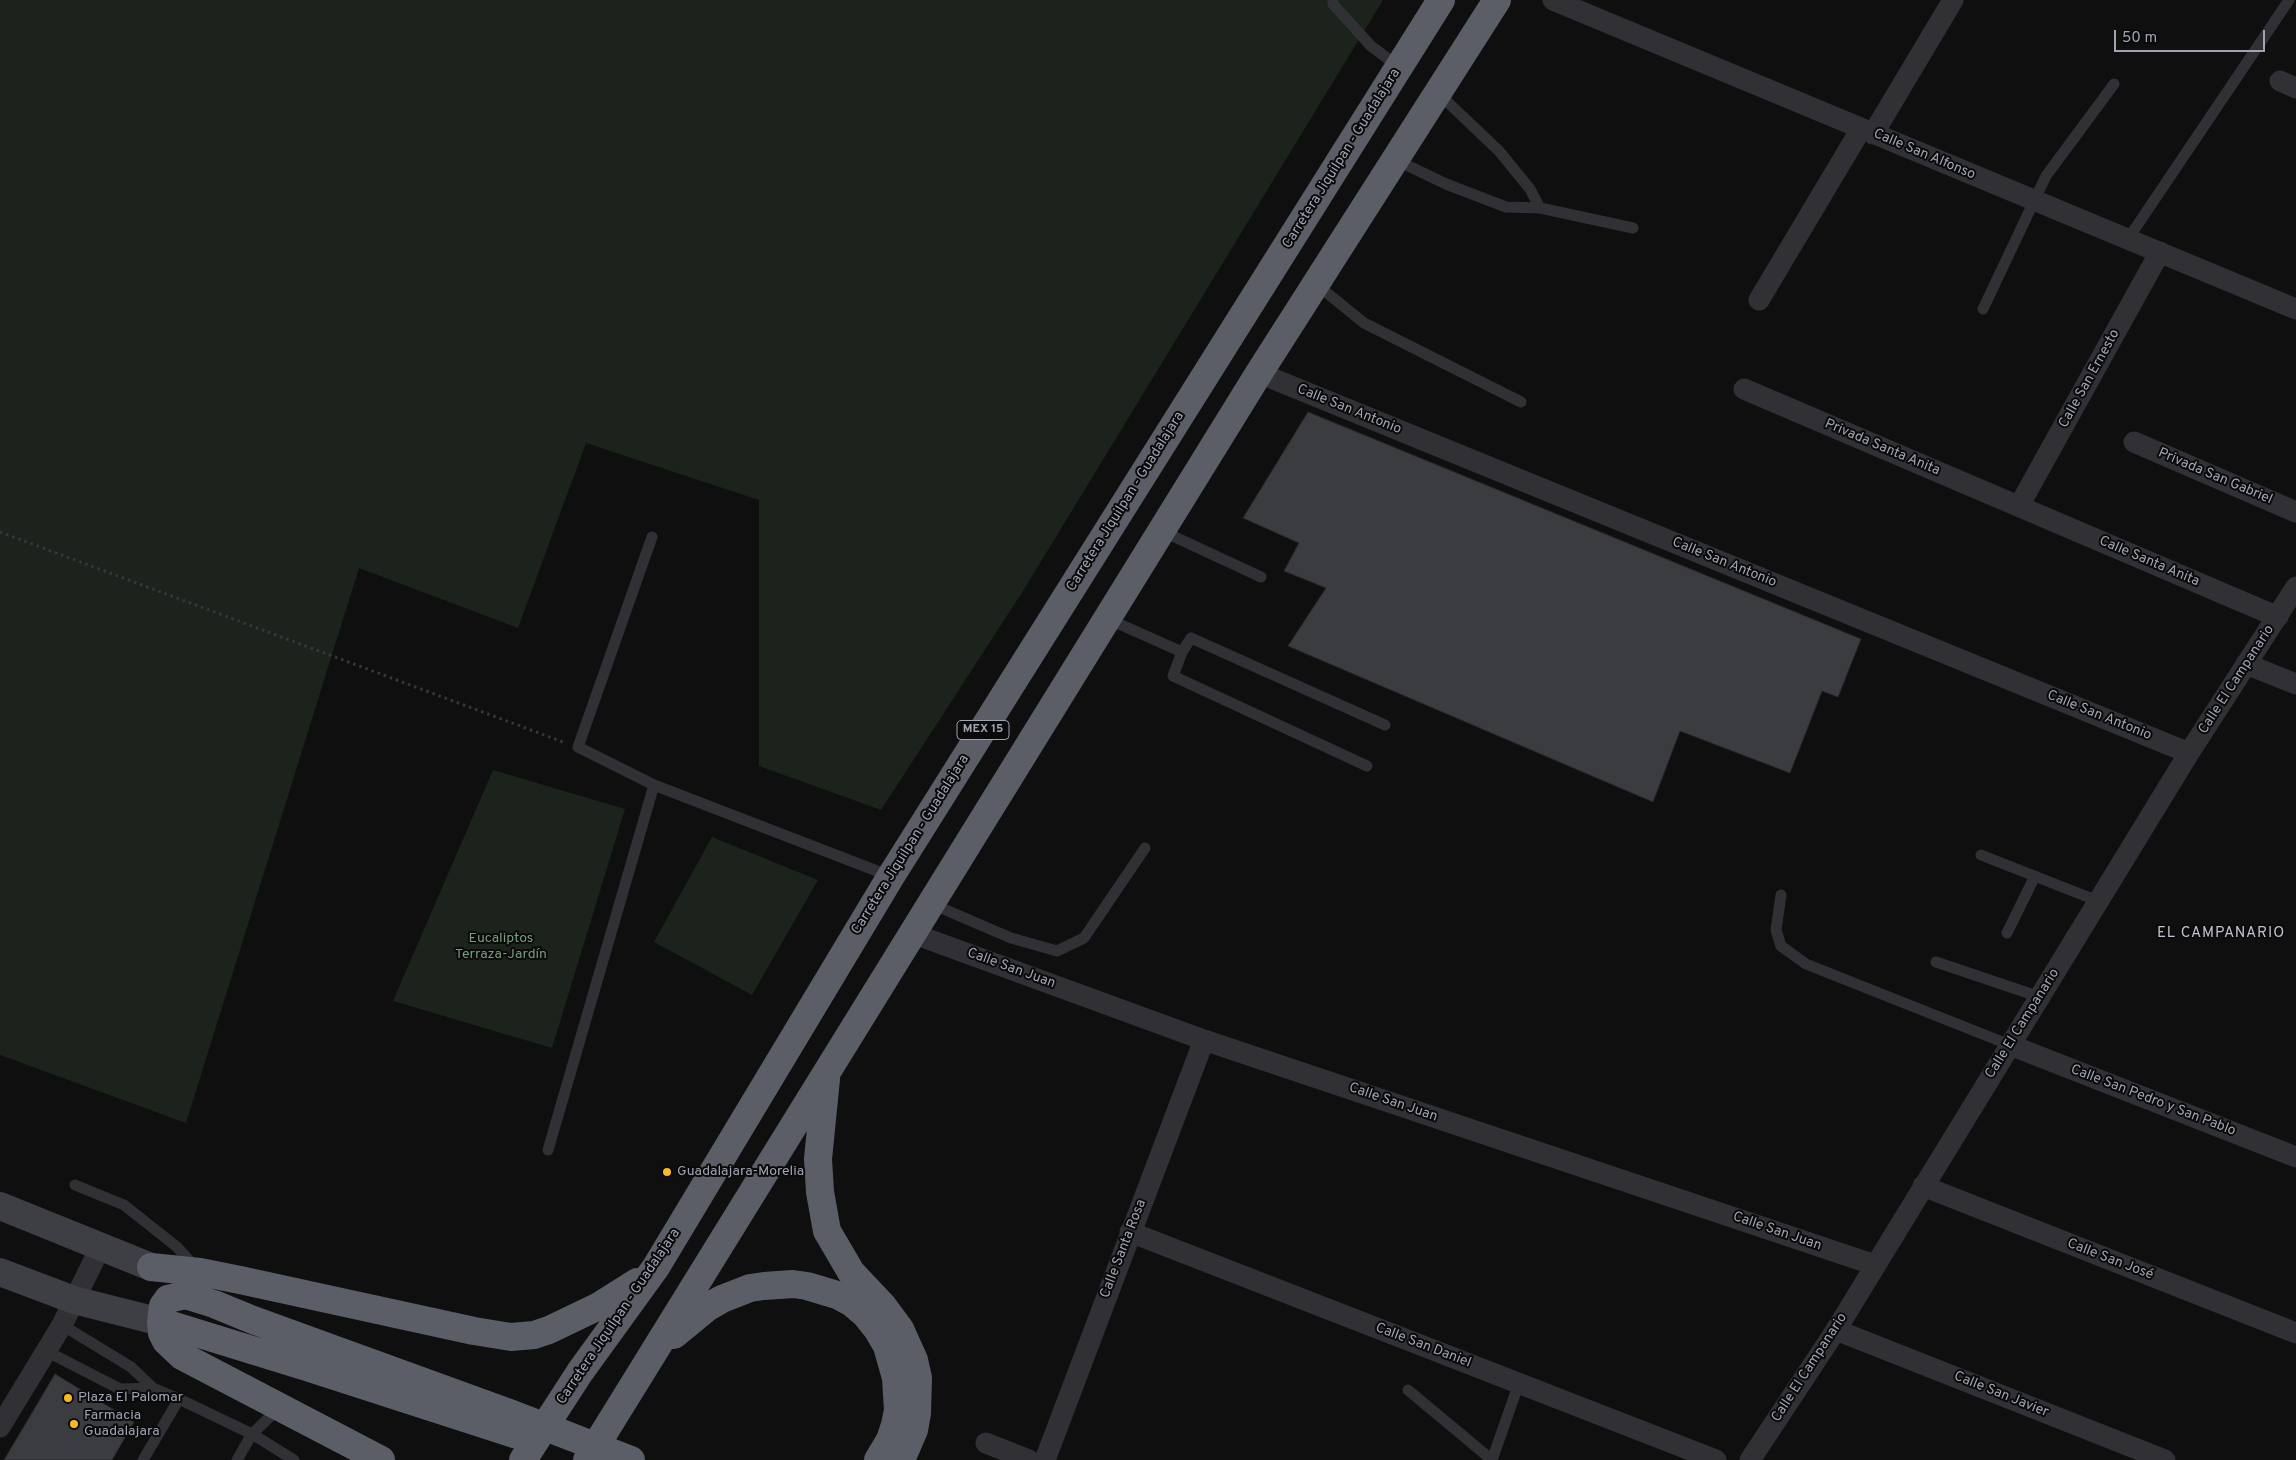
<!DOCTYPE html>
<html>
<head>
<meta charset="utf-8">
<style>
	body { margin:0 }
	#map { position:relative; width:2296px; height:1460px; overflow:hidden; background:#0f0f10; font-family:Overpass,sans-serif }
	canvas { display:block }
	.scale { position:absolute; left:2114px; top:30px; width:151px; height:22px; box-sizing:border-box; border:2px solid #9fa4b2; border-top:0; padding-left:6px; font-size:15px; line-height:18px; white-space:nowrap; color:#9fa4b2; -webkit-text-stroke:4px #0a0a0b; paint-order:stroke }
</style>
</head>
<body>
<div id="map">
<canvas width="2296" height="1460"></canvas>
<div class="scale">50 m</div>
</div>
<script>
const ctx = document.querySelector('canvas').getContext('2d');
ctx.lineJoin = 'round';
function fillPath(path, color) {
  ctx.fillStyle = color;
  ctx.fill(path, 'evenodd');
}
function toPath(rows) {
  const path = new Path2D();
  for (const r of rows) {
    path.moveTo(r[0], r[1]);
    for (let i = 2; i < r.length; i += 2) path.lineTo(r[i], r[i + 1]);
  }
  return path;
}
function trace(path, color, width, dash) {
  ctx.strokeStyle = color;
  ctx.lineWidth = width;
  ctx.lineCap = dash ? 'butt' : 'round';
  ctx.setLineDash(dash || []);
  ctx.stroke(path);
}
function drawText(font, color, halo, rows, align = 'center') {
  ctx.font = font + ' Overpass,sans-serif';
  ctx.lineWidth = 4;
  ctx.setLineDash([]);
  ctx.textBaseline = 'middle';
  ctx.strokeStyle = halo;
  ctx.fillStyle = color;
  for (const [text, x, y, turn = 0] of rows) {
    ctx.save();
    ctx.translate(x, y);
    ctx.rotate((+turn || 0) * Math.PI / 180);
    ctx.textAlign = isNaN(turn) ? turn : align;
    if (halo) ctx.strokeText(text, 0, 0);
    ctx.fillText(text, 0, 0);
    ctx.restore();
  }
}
fillPath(toPath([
	[0,0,1383,0,1023,591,881,810,759,766,759,500,586,443,518,628,359,568,186,1123,0,1055],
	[493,770,625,809,552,1048,393,1001],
	[712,837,818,880,752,995,654,942]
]), '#1b231c');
const building = toPath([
	[1308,412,1861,639,1838,697,1822,691,1790,773,1680,731,1653,802,1288,646,1326,588,1284,571,1299,543,1243,518,1308,412],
	[55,1374,134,1422,112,1460,4,1460,55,1374]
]);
fillPath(building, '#3b3c40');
trace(building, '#29292c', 1);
trace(toPath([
	[0,532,563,742]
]), '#36373c', 3, [2.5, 4]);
trace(toPath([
	[1333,0,1333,4,1371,46,1399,67],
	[1438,93,1499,151,1530,189,1540,208],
	[1396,160,1446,184,1506,207,1540,208,1633,228],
	[2128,239,2289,0],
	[1316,284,1364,323,1521,402],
	[1983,309,2046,176,2114,84],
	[1162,531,1261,577],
	[652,537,578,747,654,785,890,876],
	[1108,619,1182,652],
	[1367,766,1173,676,1182,652,1191,638,1385,725],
	[1981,855,2098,901],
	[1781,895,1776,930,1781,946,1806,964,2010,1045],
	[932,904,1011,938,1057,951,1084,938,1145,848],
	[2007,933,2035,876],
	[1936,962,2040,997],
	[548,1150,654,785],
	[75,1185,124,1205,177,1247,195,1267],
	[62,1325,131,1367,153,1388,179,1399,252,1434,294,1460],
	[46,1351,120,1389,153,1388],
	[1408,1390,1492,1460],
	[143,1460,179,1399],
	[237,1460,252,1434,280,1407],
	[1492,1460,1519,1383]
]), '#303035', 11);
trace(toPath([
	[1553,0,2296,309],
	[2280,81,2296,88],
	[1873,134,1953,0],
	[1759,300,1861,129],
	[1259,373,2189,753],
	[1744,389,2278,617],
	[2134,442,2296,512],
	[2019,506,2160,252],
	[2246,664,2296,684],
	[914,934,1204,1040,1875,1265],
	[2010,1045,2296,1157],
	[1923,1186,2296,1333],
	[1130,1232,1716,1460],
	[1836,1330,2165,1460],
	[0,1427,62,1325,100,1248],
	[986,1443,1029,1460],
	[1045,1460,1204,1040],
	[1750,1460,1836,1330,2189,753,2296,587]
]), '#303035', 21);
trace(toPath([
	[0,1206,151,1267],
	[0,1272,74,1300,161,1322]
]), '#3e3f45', 28);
trace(toPath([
	[826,1079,818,1159,820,1192,827,1231,851,1272,883,1306,900,1329,914,1360,918,1378,917,1413,914,1430,901,1460],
	[151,1267,200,1272,240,1280,474,1331,511,1337,534,1335,549,1330,599,1306,637,1282],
	[161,1322,307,1367,517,1435],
	[674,1335,708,1307,722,1299,750,1288,764,1286,793,1284,807,1286,837,1295,852,1303,865,1314,877,1329,887,1346,896,1378,898,1410,895,1425,890,1440,878,1460],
	[381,1460,182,1356,166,1341,162,1333,161,1322,163,1306,168,1299,185,1295,214,1304,253,1320,512,1414,631,1460],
	[523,1460,580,1372,656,1267,891,876,1441,0],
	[587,1460,1259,373,1497,0]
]), '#5c5e67', 28);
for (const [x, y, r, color] of [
	[667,1172,5,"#f8ba1f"],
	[68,1398,5,"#f8ba1f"],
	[74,1424,5,"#f8ba1f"]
]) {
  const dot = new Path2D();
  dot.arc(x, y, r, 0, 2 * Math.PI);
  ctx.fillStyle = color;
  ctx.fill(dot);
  trace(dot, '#0a0a0b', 2);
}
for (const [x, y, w] of [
	[983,730,52]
]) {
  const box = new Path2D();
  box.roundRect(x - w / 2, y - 9.5, w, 19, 4);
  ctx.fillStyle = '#0a0a0b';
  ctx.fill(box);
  trace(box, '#9fa4b2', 1);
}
drawText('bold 12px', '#9fa4b2', null, [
	["MEX 15",983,730]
]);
drawText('14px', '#9fa4b2', '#0a0a0b', [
	["Calle San Alfonso",1924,155,23],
	["Carretera Jiquilpan - Guadalajara",1342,159,-58],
	["Calle San Ernesto",2090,379,-61],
	["Calle San Antonio",1349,410,22],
	["Privada Santa Anita",1882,448,23],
	["Privada San Gabriel",2215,477,23],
	["Carretera Jiquilpan - Guadalajara",1126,502,-58],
	["Calle Santa Anita",2149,562,23],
	["Calle San Antonio",1724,563,22],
	["Calle El Campanario",2237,680,-57],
	["Calle San Antonio",2099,716,22],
	["Carretera Jiquilpan - Guadalajara",911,845,-58],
	["Calle San Juan",1011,969,20],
	["Calle El Campanario",2023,1024,-58],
	["Calle San Pedro y San Pablo",2153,1101,21],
	["Calle San Juan",1393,1103,19],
	["Calle San Juan",1777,1232,19],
	["Calle Santa Rosa",1124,1249,-69],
	["Calle San José",2110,1260,21],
	["Carretera Jiquilpan - Guadalajara",619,1317,-56],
	["Calle San Daniel",1423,1346,21],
	["Calle El Campanario",1810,1368,-57],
	["Calle San Javier",2001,1395,22]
]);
drawText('14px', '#759e7a', '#0a0a0b', [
	["Eucaliptos",501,939],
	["Terraza-Jardín",501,955]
]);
drawText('14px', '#9fa4b2', '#0a0a0b', [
	["Guadalajara-Morelia",677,1172],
	["Plaza El Palomar",78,1398],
	["Farmacia",84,1416],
	["Guadalajara",84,1432]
], 'left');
ctx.letterSpacing = '1px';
drawText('15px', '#c0c3ce', '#0a0a0b', [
	["EL CAMPANARIO",2221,934]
]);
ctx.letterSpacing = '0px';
</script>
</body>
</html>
